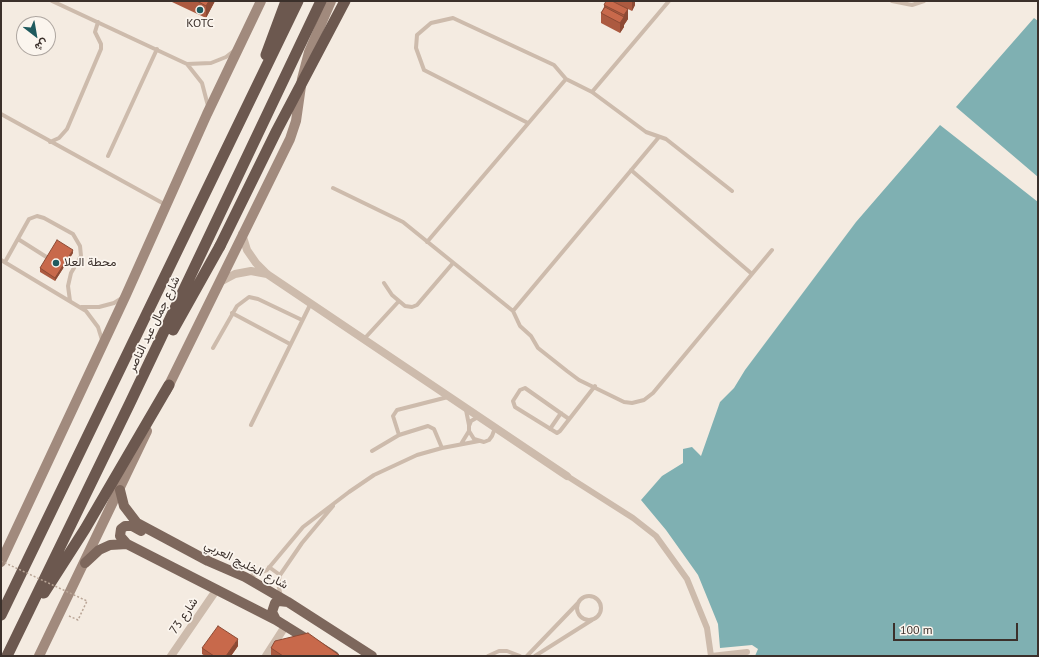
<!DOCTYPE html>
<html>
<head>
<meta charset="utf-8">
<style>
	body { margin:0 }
	#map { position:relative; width:1039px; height:657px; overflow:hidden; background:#f4ebe1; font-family:"PT Sans",Vazirmatn,sans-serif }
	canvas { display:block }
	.frame { position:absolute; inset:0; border:2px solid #3b302b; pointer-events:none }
	.north { position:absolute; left:16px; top:16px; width:40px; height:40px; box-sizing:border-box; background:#fbf5ee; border:1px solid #aea6a0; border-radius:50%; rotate:149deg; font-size:11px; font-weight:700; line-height:16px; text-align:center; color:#3b302b }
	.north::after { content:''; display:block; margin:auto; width:14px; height:18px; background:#1f5a5e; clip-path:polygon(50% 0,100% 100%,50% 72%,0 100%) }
	.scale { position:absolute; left:893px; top:623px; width:125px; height:18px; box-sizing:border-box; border:2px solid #3b302b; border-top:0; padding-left:5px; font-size:12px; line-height:14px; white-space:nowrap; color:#3b302b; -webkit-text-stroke:3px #fbf5ee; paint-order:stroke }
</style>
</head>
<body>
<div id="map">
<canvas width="1039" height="657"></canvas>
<div class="frame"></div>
<div class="north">ش</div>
<div class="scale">100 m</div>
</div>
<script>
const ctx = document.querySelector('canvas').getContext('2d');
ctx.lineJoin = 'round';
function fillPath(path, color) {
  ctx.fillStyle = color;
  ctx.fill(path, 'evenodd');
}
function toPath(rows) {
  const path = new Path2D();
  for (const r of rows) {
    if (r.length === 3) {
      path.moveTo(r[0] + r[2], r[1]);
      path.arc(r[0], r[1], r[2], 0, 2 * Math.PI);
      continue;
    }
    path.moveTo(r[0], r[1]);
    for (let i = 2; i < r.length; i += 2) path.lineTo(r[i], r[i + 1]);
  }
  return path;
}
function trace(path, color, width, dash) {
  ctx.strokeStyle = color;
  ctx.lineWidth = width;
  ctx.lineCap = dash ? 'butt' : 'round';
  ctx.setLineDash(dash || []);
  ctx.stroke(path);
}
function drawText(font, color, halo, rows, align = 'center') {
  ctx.font = font + ' "PT Sans",Vazirmatn,sans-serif';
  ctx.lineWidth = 3.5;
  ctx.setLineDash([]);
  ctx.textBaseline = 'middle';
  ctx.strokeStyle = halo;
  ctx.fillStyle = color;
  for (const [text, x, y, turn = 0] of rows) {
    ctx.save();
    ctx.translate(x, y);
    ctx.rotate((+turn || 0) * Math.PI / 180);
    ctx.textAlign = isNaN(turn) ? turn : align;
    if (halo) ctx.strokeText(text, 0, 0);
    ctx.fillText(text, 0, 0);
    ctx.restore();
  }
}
fillPath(toPath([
	[1034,18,1038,21,1038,177,956,107],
	[940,125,1038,202,1038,656,755,656,758,649,752,645,720,648,718,624,698,575,666,530,641,500,662,476,683,463,683,449,692,447,701,456,720,402,734,388,745,370,856,222]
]), '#7fb0b2');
trace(toPath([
	[69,616,78,620,87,601]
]), '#b9a596', 1.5, [2, 2]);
trace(toPath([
	[52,1,187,64,202,83,208,106],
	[892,1,912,5,924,1],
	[187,64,211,63,226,57,235,50],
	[592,92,669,1],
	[1,114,166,205],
	[528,123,424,70,416,48,417,35,431,23,453,18,554,65,566,79,592,92,646,132,666,139,732,191],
	[50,142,59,138,67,129,101,49,101,44,95,32,98,22],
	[108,156,157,49],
	[631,170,752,274],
	[333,188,403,222,513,311,520,326,531,336,538,348,567,371,579,380,624,402,632,403,644,400,653,393,772,250],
	[18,239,48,258],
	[427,242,566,79],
	[1,260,86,311,98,327,102,340],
	[5,262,29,219,37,216,44,218,73,234,80,246,81,256,71,273,68,286,70,301],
	[384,283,392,295,405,306,412,307,417,305,453,263],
	[81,307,99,307,114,303,122,298],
	[513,311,659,137],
	[232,313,290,344],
	[365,338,399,301],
	[213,348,237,306,249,297,258,299,302,320],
	[466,410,469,425],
	[478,417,471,421,469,426,469,431,474,439,484,442,489,440,492,436,495,428],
	[569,419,525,388,520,390,513,401,515,407,557,433,560,431,595,386],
	[251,425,311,303],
	[550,429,561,413],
	[399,435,393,416,397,410,448,397],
	[461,444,469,431],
	[372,451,399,435,428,426,434,429,442,448],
	[269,567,280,575],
	[248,577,267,570,303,527,349,492,374,475,417,455,442,448,479,441],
	[281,596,278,584,280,575,302,543,333,506],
	[589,608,12],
	[488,656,499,651,507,651,520,656],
	[527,656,578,603],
	[535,656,592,620]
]), '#cdbbac', 4);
trace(toPath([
	[567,476,633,518,656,536,687,579,707,628,711,656,747,652]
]), '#cdbbac', 6);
trace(toPath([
	[242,234,247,250,256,263,267,274,567,476],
	[220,282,235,274,251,271,267,274],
	[171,656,217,589],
	[266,656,286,625]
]), '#cdbbac', 8);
trace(toPath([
	[166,391,290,139,296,121,302,79,309,52,331,1],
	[1,562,126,295,207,114,261,1],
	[39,656,147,431]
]), '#a18a7d', 10);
trace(toPath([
	[120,490,124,506,137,523,208,561,245,577,288,602,372,656],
	[127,544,120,536,121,529,125,526,132,526,141,531],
	[85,563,99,550,110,545,127,544,276,620,334,656],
	[276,620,272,612,275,603,279,601,288,602]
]), '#7d675c', 10);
trace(toPath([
	[266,55,286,1],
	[173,330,220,246],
	[44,593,85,529,169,385],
	[1,615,298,1],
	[7,656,130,403,321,1]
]), '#6c584f', 11);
trace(toPath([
	[1,561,87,601]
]), '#b9a596', 1.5, [2, 2]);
trace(toPath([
	[220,246,277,130,345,1]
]), '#6c584f', 11);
fillPath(toPath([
	[172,1,215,1,206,18,172,2],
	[615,1,635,1,635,5,632,11,628,9,628,19,624,25,624,24,624,27,620,33,601,23,601,13,604,7,604,5,615,2],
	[73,253,55,281,40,272,40,268],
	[238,646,231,656,205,656,202,654,202,648],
	[271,648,339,656,271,656]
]), '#ac5a40');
fillPath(toPath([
	[209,1,215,1,206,18,206,6],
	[632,1,635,1,635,5,632,11],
	[628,9,628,19,624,25,624,15],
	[624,17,624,27,620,33,620,23],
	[73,250,73,253,55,281,55,278],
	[238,639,238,646,231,656,226,656]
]), '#8c4a34');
const building = toPath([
	[197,1,209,1,206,6,197,1],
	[606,1,612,1,628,9,624,15,604,5,606,1],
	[605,7,624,17,620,23,601,13,605,7],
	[57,240,73,250,55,278,40,268,57,240],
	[218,626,238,639,226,656,214,656,202,648,218,626],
	[308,633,339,655,339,656,283,656,271,648,275,641,308,633]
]);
fillPath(building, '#c8694b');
trace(building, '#8c4a34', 1);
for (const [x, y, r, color] of [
	[200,10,4,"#1f5a5e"],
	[56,263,4,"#1f5a5e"]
]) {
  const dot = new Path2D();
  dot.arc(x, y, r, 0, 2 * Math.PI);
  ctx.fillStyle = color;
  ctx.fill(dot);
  trace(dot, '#fbf5ee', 1.5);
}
drawText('12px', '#3b302b', '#fbf5ee', [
	["KOTC",200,24],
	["محطة العلا",64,263,"left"]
]);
drawText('12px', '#3b302b', '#fbf5ee', [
	["شارع جمال عبد الناصر",154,324,-64],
	["شارع الخليج العربي",246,565,27],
	["شارع 73",184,616,-56]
]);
</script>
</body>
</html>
